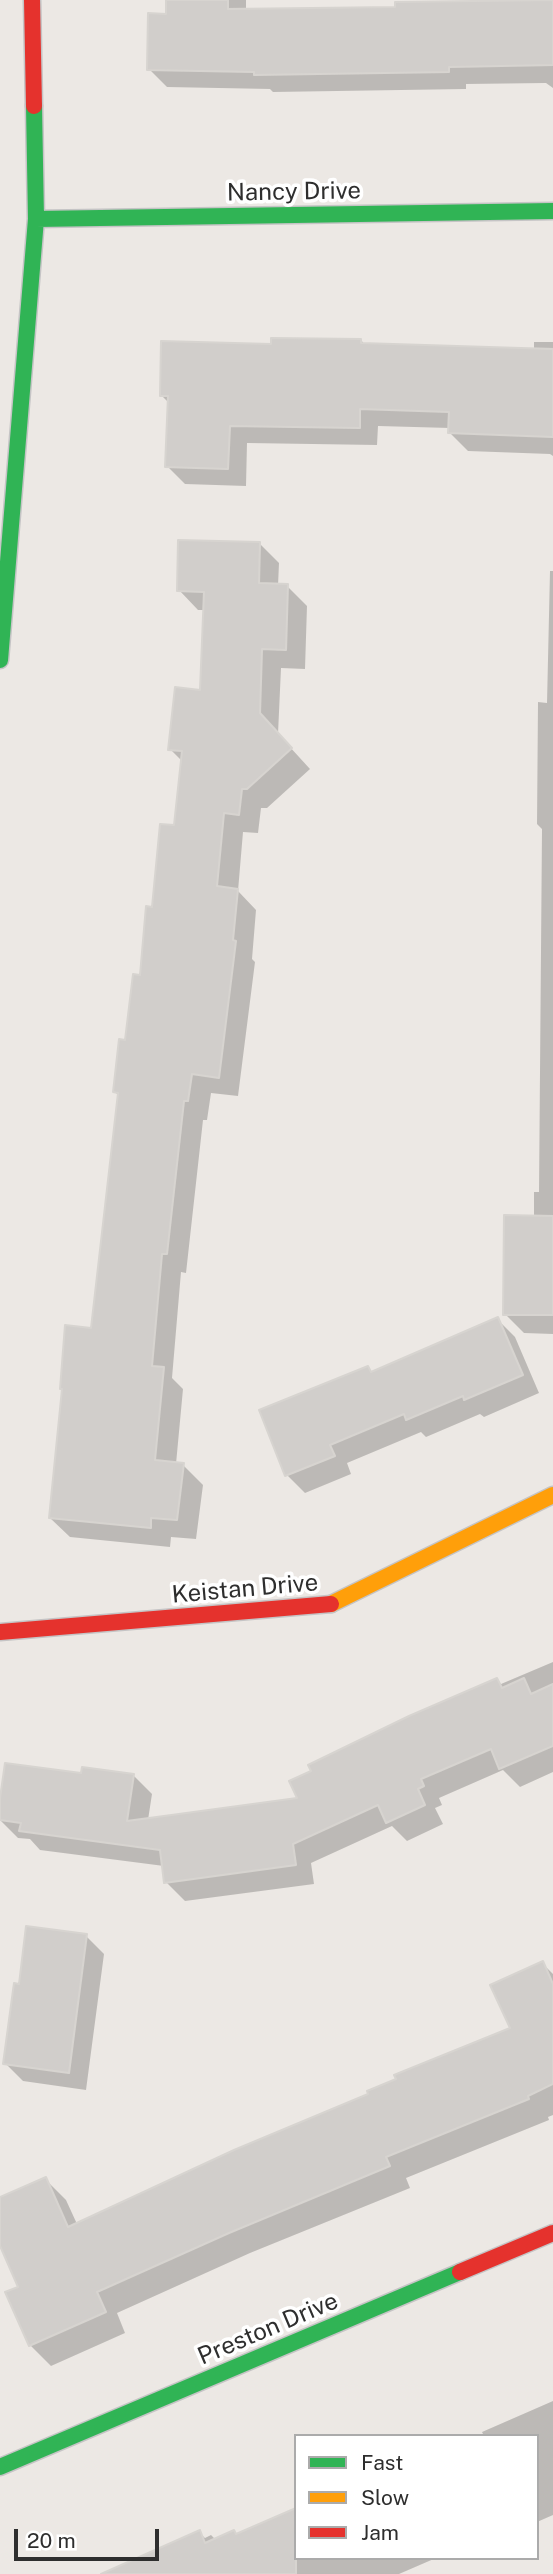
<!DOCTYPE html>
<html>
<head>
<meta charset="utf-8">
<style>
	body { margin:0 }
	#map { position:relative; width:553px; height:2574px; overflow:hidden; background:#ece8e4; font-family:"Public Sans",sans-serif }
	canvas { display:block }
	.legend { position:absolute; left:294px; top:2434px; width:245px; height:126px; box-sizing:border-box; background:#fff; border:2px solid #ababab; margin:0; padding:9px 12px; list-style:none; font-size:21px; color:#2e2e2e }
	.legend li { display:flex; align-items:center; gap:14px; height:35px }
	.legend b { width:35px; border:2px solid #ababab }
	.scale { position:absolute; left:14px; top:2529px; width:145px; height:32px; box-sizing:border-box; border:4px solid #2e2e2e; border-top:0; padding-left:9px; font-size:21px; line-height:24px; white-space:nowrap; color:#2e2e2e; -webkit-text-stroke:5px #fff; paint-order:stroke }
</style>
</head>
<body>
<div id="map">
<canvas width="553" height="2574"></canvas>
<ul class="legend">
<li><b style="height:9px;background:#30b455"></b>Fast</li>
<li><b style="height:9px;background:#ff9f0a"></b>Slow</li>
<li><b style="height:9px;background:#e5322d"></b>Jam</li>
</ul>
<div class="scale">20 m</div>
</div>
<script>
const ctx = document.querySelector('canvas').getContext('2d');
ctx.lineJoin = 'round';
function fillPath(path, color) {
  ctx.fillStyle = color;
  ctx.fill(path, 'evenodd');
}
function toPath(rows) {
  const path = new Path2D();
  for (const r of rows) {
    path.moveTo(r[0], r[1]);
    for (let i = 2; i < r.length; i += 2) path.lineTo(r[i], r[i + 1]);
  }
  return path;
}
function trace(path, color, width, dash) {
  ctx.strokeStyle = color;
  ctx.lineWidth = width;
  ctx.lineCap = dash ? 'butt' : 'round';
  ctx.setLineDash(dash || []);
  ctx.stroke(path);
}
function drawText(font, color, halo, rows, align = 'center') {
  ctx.font = font + ' "Public Sans",sans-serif';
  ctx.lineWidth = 7;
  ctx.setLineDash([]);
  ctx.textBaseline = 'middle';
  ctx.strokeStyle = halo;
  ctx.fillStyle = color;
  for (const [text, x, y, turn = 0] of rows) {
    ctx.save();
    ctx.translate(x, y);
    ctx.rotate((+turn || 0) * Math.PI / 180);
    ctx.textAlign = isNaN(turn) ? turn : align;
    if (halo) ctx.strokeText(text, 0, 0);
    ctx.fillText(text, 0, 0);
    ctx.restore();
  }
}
fillPath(toPath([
	[168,0,246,0,246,11,397,9,553,0,553,88,546,83,466,84,466,89,273,92,270,89,167,87,149,69,168,16],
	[361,340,365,345,534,350,534,342,553,342,553,456,550,454,468,451,450,433,450,428,378,426,377,445,247,443,246,486,185,484,167,466,169,403,161,395,273,346],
	[259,543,279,563,278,586,287,586,307,606,305,669,281,668,278,734,310,769,267,808,261,808,258,833,243,832,238,891,256,910,252,959,255,962,238,1096,211,1093,207,1120,203,1120,186,1273,181,1272,172,1378,183,1389,176,1464,183,1465,203,1485,196,1539,171,1537,170,1547,70,1537,50,1518,92,1330,120,1097,115,1092,142,977,154,909,175,827,183,762,170,749,202,692,205,610,198,610,179,590],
	[550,571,553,571,553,1334,524,1333,505,1314,534,1217,534,1192,539,1192,542,829,537,824,538,702,547,703],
	[497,1319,515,1337,539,1393,484,1417,480,1414,426,1437,421,1432,347,1463,351,1474,305,1493,287,1475,368,1368,373,1373],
	[553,1662,553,1772,520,1787,503,1770,439,1798,442,1805,435,1808,443,1824,407,1841,392,1826,311,1863,314,1884,185,1901,166,1882,164,1866,40,1850,30,1839,18,1838,0,1820,0,1810,82,1774,133,1775,152,1794,148,1820,300,1799,497,1680,501,1684],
	[86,1936,104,1954,86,2090,23,2081,5,2063,20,1986],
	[542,1963,553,1974,553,2115,548,2117,549,2120,406,2178,410,2188,250,2253,117,2313,125,2333,51,2366,30,2345,21,2288,0,2242,0,2199,45,2179,66,2200,77,2224,370,2095,512,2029],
	[553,2401,553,2515,537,2522,537,2436,484,2436,482,2432],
	[199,2532,205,2538,211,2535,216,2540,237,2535,296,2558,436,2558,399,2574,128,2574]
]), '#0003');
const building = toPath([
	[166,0,228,0,228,9,395,7,395,2,553,0,553,65,449,67,449,72,318,74,254,75,254,72,147,70,148,13,166,14,166,0],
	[271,338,361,339,361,343,553,349,553,437,448,433,449,412,360,409,360,428,230,426,228,469,165,467,168,396,160,396,161,341,271,344,271,338],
	[178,540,260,542,259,583,288,584,286,650,262,649,260,713,292,748,247,789,242,789,239,815,224,813,217,886,238,889,233,940,236,941,219,1078,192,1074,188,1101,184,1101,167,1254,162,1254,152,1366,164,1367,155,1460,184,1463,177,1520,151,1518,151,1528,49,1518,62,1389,60,1389,65,1325,91,1328,118,1093,113,1092,119,1039,125,1040,133,974,140,975,146,906,152,907,160,824,174,825,182,751,168,750,175,687,200,690,204,592,177,591,178,540],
	[504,1215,553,1216,553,1315,503,1315,504,1215],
	[498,1317,523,1375,464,1400,463,1396,406,1420,404,1414,330,1445,335,1456,285,1476,259,1410,368,1366,371,1372,498,1317],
	[497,1678,502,1688,524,1678,531,1694,553,1684,553,1746,499,1769,491,1749,421,1779,424,1786,418,1789,425,1805,386,1823,378,1805,293,1844,296,1865,164,1883,160,1850,19,1831,21,1823,0,1820,0,1798,5,1763,81,1773,82,1767,134,1774,127,1821,297,1798,289,1781,311,1771,308,1765,409,1716,497,1678],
	[26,1926,87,1934,69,2073,3,2064,14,1983,19,1984,26,1926],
	[543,1961,553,1984,553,2084,528,2096,529,2099,386,2157,390,2166,229,2233,97,2292,106,2312,29,2346,5,2292,18,2287,0,2246,0,2197,46,2177,68,2227,234,2150,368,2094,367,2091,396,2079,394,2075,510,2028,490,1985,543,1961],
	[296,2508,296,2574,101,2574,200,2530,205,2543,234,2530,236,2534,296,2508]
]);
fillPath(building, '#d1cecb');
trace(building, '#d7d4d0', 2);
const fast = toPath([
	[36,219,553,211],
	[0,660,36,219,34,106],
	[0,2467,460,2272]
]);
const slow = toPath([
	[331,1604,553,1495]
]);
const jam = toPath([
	[32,0,34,106],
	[0,1632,331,1604],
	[460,2272,553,2233]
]);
trace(fast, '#c5c4c5', 19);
trace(slow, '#c5c4c5', 19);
trace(jam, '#c5c4c5', 19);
trace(fast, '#30b455', 16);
trace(slow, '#ff9f0a', 16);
trace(jam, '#e5322d', 16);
drawText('24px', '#2e2e2e', '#fff', [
	["Nancy Drive",294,192,-1],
	["Keistan Drive",245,1589,-5],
	["Preston Drive",268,2329,-23]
]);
</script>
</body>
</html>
